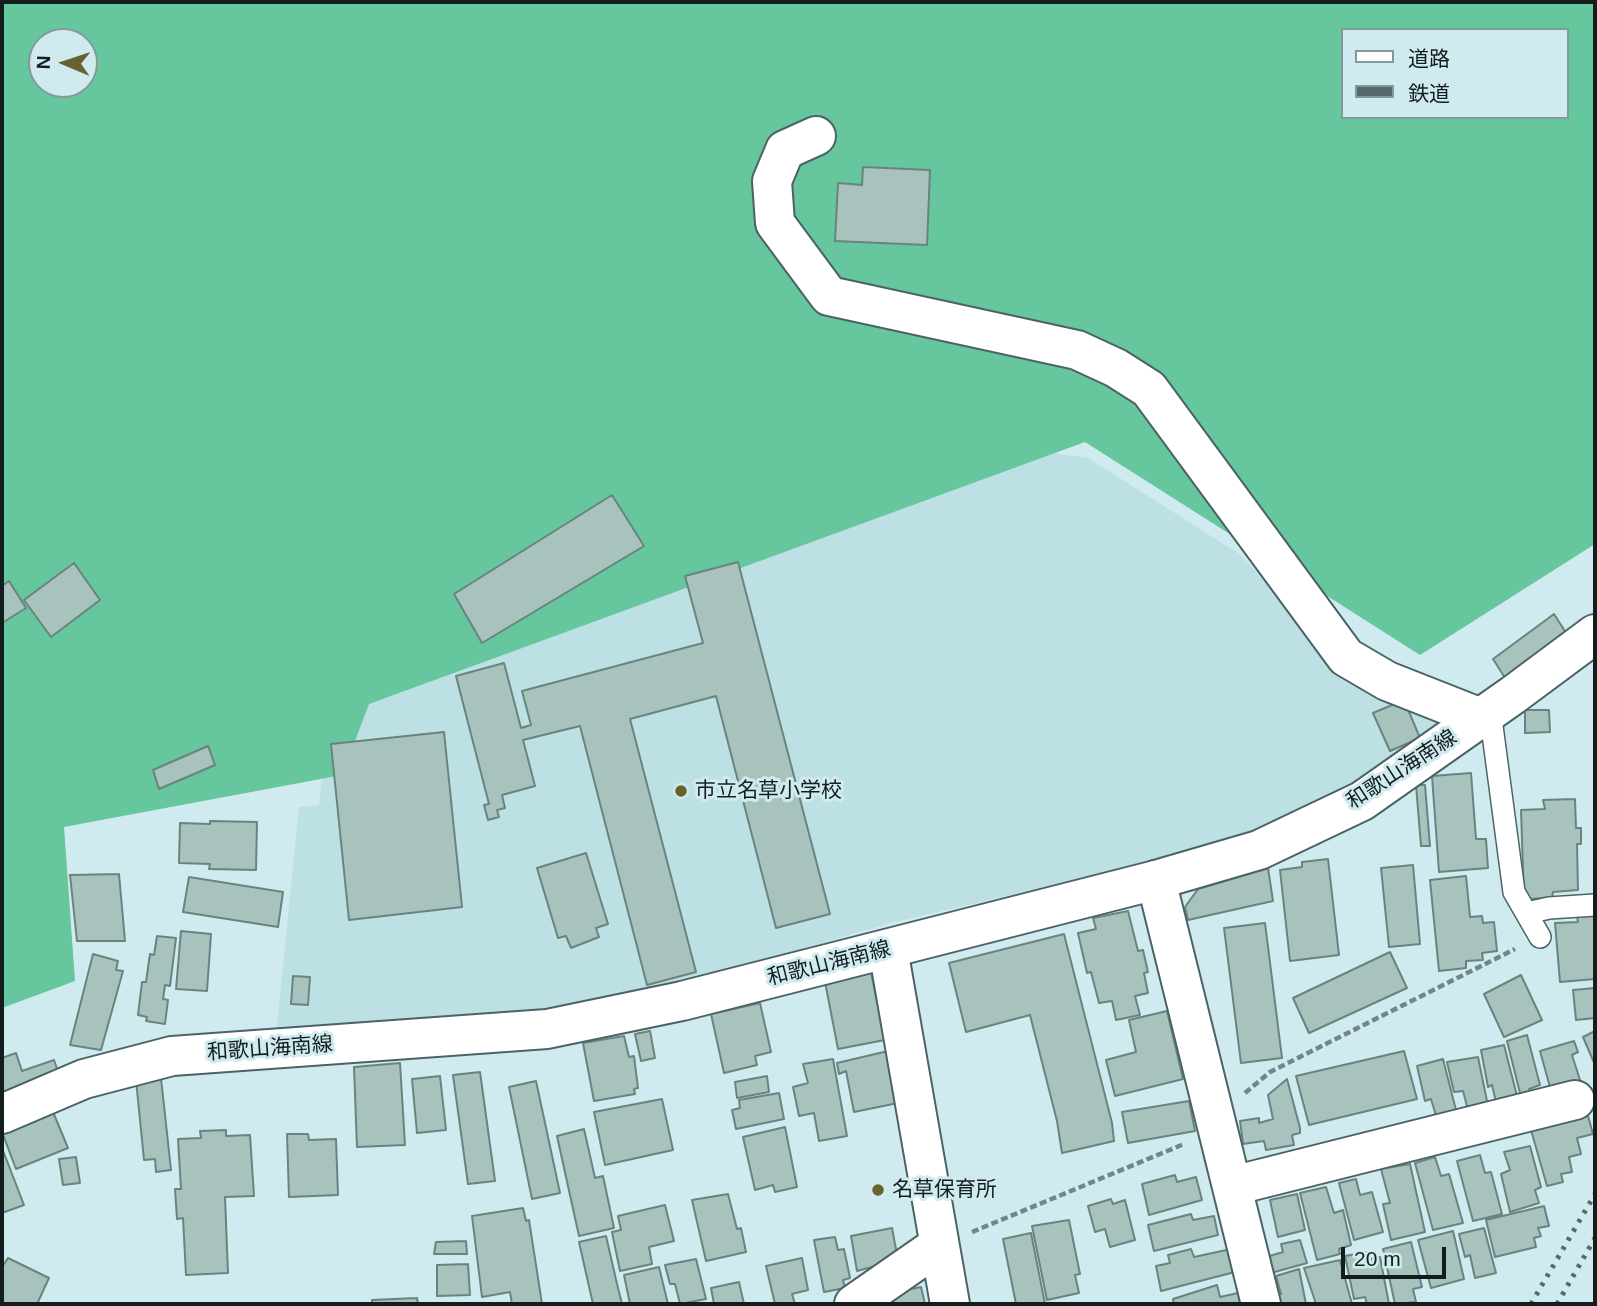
<!DOCTYPE html>
<html>
<head>
<meta charset="utf-8">
<style>
	body { margin:0 }
	#map { position:relative; width:1597px; height:1306px; overflow:hidden; background:#d0ebef; font-family:Arial,"Noto Sans JP",sans-serif }
	canvas { display:block }
	.frame { position:absolute; inset:0; border:4px solid #131d1e; pointer-events:none }
	.legend { position:absolute; left:1341px; top:28px; width:228px; height:91px; box-sizing:border-box; background:#d0ebef; border:2px solid #84999b; margin:0; padding:9px 12px; list-style:none; font-size:21px; color:#131d1e }
	.legend li { display:flex; align-items:center; gap:14px; height:35px }
	.legend b { width:35px; border:2px solid #84999b }
	.north { position:absolute; left:28px; top:28px; width:70px; height:70px; box-sizing:border-box; background:#d0ebef; border:2px solid #84999b; border-radius:50%; rotate:272deg; font-size:19px; font-weight:700; line-height:28px; text-align:center; color:#131d1e }
	.north::after { content:''; display:block; margin:auto; width:24px; height:32px; background:#68622f; clip-path:polygon(50% 0,100% 100%,50% 72%,0 100%) }
	.scale { position:absolute; left:1341px; top:1247px; width:105px; height:32px; box-sizing:border-box; border:4px solid #131d1e; border-top:0; padding-left:9px; font-size:21px; line-height:24px; white-space:nowrap; color:#131d1e; -webkit-text-stroke:5px #d0ebef; paint-order:stroke }
</style>
</head>
<body>
<div id="map">
<canvas width="1597" height="1306"></canvas>
<div class="frame"></div>
<ul class="legend">
<li><b style="height:9px;background:#fff"></b>道路</li>
<li><b style="height:9px;background:#57686a"></b>鉄道</li>
</ul>
<div class="north">N</div>
<div class="scale">20 m</div>
</div>
<script>
const ctx = document.querySelector('canvas').getContext('2d');
ctx.lineJoin = 'round';
function fillPath(path, color) {
  ctx.fillStyle = color;
  ctx.fill(path, 'evenodd');
}
function toPath(rows) {
  const path = new Path2D();
  for (const r of rows) {
    path.moveTo(r[0], r[1]);
    for (let i = 2; i < r.length; i += 2) path.lineTo(r[i], r[i + 1]);
  }
  return path;
}
function trace(path, color, width, dash) {
  ctx.strokeStyle = color;
  ctx.lineWidth = width;
  ctx.lineCap = dash ? 'butt' : 'round';
  ctx.setLineDash(dash || []);
  ctx.stroke(path);
}
function drawText(font, color, halo, rows, align = 'center') {
  ctx.font = font + ' Arial,"Noto Sans JP",sans-serif';
  ctx.lineWidth = 6;
  ctx.setLineDash([]);
  ctx.textBaseline = 'middle';
  ctx.strokeStyle = halo;
  ctx.fillStyle = color;
  for (const [text, x, y, turn = 0] of rows) {
    ctx.save();
    ctx.translate(x, y);
    ctx.rotate((+turn || 0) * Math.PI / 180);
    ctx.textAlign = isNaN(turn) ? turn : align;
    if (halo) ctx.strokeText(text, 0, 0);
    ctx.fillText(text, 0, 0);
    ctx.restore();
  }
}
fillPath(toPath([
	[968,440,1088,458,1241,555,1324,647,1452,720,1373,774,1241,841,891,923,617,1002,511,1021,276,1035,299,807,319,805,327,731,464,635]
]), '#bce0e4');
fillPath(toPath([
	[2,2,1595,2,1595,544,1420,655,1085,442,369,704,342,775,64,827,75,981,2,1008],
	[1343,30,1567,30,1567,117,1343,117],
	[42,42,84,42,84,84,42,84]
]), '#66c69e');
const building = toPath([
	[863,167,930,170,927,245,835,241,838,183,862,185,863,167],
	[612,495,644,546,482,643,454,594,612,495],
	[738,562,830,914,776,928,716,696,630,719,696,972,647,985,580,726,523,740,535,786,502,795,505,808,497,810,499,817,488,820,484,805,489,804,456,676,504,663,521,728,531,725,522,691,703,643,685,576,738,562],
	[74,563,100,600,51,637,24,600,74,563],
	[9,581,26,608,2,623,2,586,9,581],
	[1554,614,1568,636,1507,681,1493,659,1554,614],
	[1404,700,1420,738,1390,751,1373,713,1404,700],
	[1525,710,1549,710,1550,732,1525,733,1525,710],
	[444,732,462,907,349,920,331,744,444,732],
	[208,746,215,765,159,789,153,770,208,746],
	[1471,773,1476,839,1486,839,1488,868,1439,872,1432,776,1471,773],
	[1416,785,1425,785,1430,846,1421,846,1416,785],
	[1575,799,1576,828,1581,828,1581,844,1577,844,1578,890,1553,892,1552,898,1524,899,1521,810,1545,809,1543,800,1575,799],
	[210,821,257,822,256,870,209,869,210,864,179,863,180,823,210,824,210,821],
	[586,853,608,924,596,928,599,937,571,948,566,936,558,938,537,868,586,853],
	[1328,859,1339,955,1290,961,1280,870,1302,867,1302,862,1328,859],
	[1413,865,1420,944,1389,947,1381,868,1413,865],
	[1268,868,1273,901,1188,920,1185,907,1198,889,1268,868],
	[119,874,125,941,77,941,70,875,119,874],
	[1466,876,1470,917,1482,916,1483,923,1494,922,1497,951,1482,953,1483,960,1466,961,1466,968,1439,971,1430,880,1466,876],
	[189,877,283,892,278,927,183,912,189,877],
	[1128,911,1138,951,1143,950,1148,972,1144,973,1148,993,1135,996,1140,1015,1116,1020,1112,1001,1099,1003,1091,972,1087,973,1078,933,1096,929,1093,918,1128,911],
	[1595,914,1595,979,1560,982,1555,923,1578,922,1577,916,1595,914],
	[1265,923,1282,1058,1241,1063,1224,928,1265,923],
	[181,931,211,934,207,991,176,989,181,931],
	[1064,934,1112,1123,1114,1141,1062,1153,1057,1121,1030,1015,966,1032,949,963,1064,934],
	[157,936,176,938,170,986,165,985,163,999,168,1000,165,1024,146,1021,147,1017,138,1015,142,982,146,982,150,954,154,955,157,936],
	[1390,952,1407,988,1309,1033,1293,998,1390,952],
	[93,954,118,961,116,970,123,971,101,1050,70,1045,93,954],
	[871,972,885,1040,838,1049,825,982,871,972],
	[1521,975,1542,1020,1504,1037,1484,994,1521,975],
	[293,976,310,977,308,1005,291,1004,293,976],
	[1595,988,1595,1018,1576,1020,1573,990,1595,988],
	[760,1003,771,1052,755,1056,757,1065,724,1073,711,1014,760,1003],
	[1167,1011,1183,1079,1115,1096,1106,1060,1136,1052,1129,1020,1167,1011],
	[650,1031,655,1058,641,1061,635,1034,650,1031],
	[1595,1031,1595,1065,1583,1037,1595,1031],
	[1527,1035,1540,1085,1529,1089,1531,1094,1521,1097,1507,1041,1527,1035],
	[624,1036,629,1057,634,1056,638,1088,634,1089,635,1094,594,1101,583,1043,624,1036],
	[1574,1041,1578,1052,1572,1055,1580,1080,1553,1098,1540,1051,1574,1041],
	[1504,1045,1517,1096,1496,1102,1492,1085,1488,1087,1481,1050,1504,1045],
	[888,1051,898,1103,854,1112,846,1071,839,1074,837,1063,888,1051],
	[1404,1051,1417,1099,1309,1125,1296,1076,1404,1051],
	[16,1053,22,1071,54,1060,61,1080,2,1099,2,1058,16,1053],
	[1478,1057,1488,1106,1468,1110,1463,1091,1454,1092,1447,1062,1478,1057],
	[833,1059,847,1136,819,1141,814,1113,799,1116,793,1087,808,1083,803,1064,833,1059],
	[1443,1059,1457,1114,1437,1119,1431,1099,1425,1101,1417,1066,1443,1059],
	[400,1063,405,1145,357,1147,354,1067,400,1063],
	[480,1072,495,1181,468,1184,453,1075,480,1072],
	[440,1076,446,1130,417,1133,412,1079,440,1076],
	[767,1076,769,1092,737,1098,735,1082,767,1076],
	[161,1078,171,1170,156,1172,155,1159,144,1160,136,1080,161,1078],
	[1287,1079,1300,1128,1300,1133,1292,1135,1294,1145,1266,1150,1264,1141,1243,1144,1240,1121,1259,1118,1259,1123,1273,1119,1268,1095,1287,1079],
	[536,1081,560,1193,532,1199,509,1087,536,1081],
	[779,1093,784,1119,736,1129,732,1110,740,1108,739,1100,779,1093],
	[662,1099,673,1150,605,1165,594,1112,662,1099],
	[1189,1101,1195,1131,1128,1143,1122,1112,1189,1101],
	[53,1112,68,1148,16,1169,2,1132,53,1112],
	[1588,1116,1593,1134,1577,1138,1581,1154,1569,1157,1572,1172,1561,1174,1563,1182,1547,1186,1531,1130,1588,1116],
	[785,1127,797,1187,775,1192,773,1185,755,1190,743,1137,785,1127],
	[584,1129,595,1178,603,1176,614,1228,579,1236,557,1136,584,1129],
	[226,1130,226,1136,250,1135,254,1196,225,1197,228,1273,186,1275,183,1218,177,1219,175,1189,181,1189,178,1139,201,1138,200,1131,226,1130],
	[287,1134,308,1134,309,1140,336,1139,338,1195,289,1197,287,1134],
	[1530,1146,1541,1187,1535,1190,1539,1203,1510,1212,1501,1174,1510,1170,1504,1152,1530,1146],
	[2,1148,24,1205,2,1213,2,1148],
	[1480,1155,1485,1173,1491,1172,1502,1214,1473,1221,1457,1161,1480,1155],
	[76,1157,80,1183,63,1185,59,1159,76,1157],
	[1435,1157,1441,1176,1449,1174,1463,1223,1433,1230,1415,1163,1435,1157],
	[1410,1164,1425,1232,1391,1240,1383,1204,1390,1203,1381,1169,1410,1164],
	[1175,1175,1177,1182,1196,1177,1202,1200,1149,1215,1142,1184,1175,1175],
	[1356,1179,1360,1195,1372,1192,1383,1232,1354,1240,1339,1183,1356,1179],
	[1326,1187,1334,1213,1343,1210,1351,1245,1339,1249,1340,1254,1317,1260,1300,1193,1326,1187],
	[728,1194,737,1229,741,1228,746,1252,706,1261,692,1200,728,1194],
	[1297,1194,1305,1230,1278,1237,1270,1200,1297,1194],
	[1111,1199,1113,1204,1125,1200,1135,1240,1110,1247,1105,1229,1095,1232,1088,1206,1111,1199],
	[665,1205,674,1241,649,1247,652,1264,620,1271,612,1232,621,1230,618,1216,665,1205],
	[1544,1206,1549,1226,1538,1228,1541,1236,1534,1238,1536,1247,1495,1257,1486,1220,1544,1206],
	[523,1208,526,1221,529,1220,542,1304,512,1304,510,1292,482,1297,472,1216,523,1208],
	[1191,1214,1193,1220,1214,1216,1218,1235,1154,1251,1148,1225,1191,1214],
	[1069,1220,1080,1274,1075,1275,1079,1293,1047,1300,1032,1226,1069,1220],
	[892,1228,898,1260,857,1271,851,1236,892,1228],
	[1484,1228,1496,1273,1475,1278,1470,1255,1465,1257,1459,1234,1484,1228],
	[1453,1231,1464,1279,1431,1288,1418,1240,1453,1231],
	[1031,1233,1045,1304,1016,1304,1003,1239,1031,1233],
	[606,1236,617,1284,622,1304,593,1304,579,1242,606,1236],
	[835,1237,838,1250,844,1249,850,1278,843,1280,845,1288,824,1292,814,1240,835,1237],
	[1300,1240,1307,1263,1271,1273,1266,1257,1283,1252,1281,1244,1300,1240],
	[466,1241,467,1254,434,1254,436,1242,466,1241],
	[1411,1242,1422,1287,1413,1289,1416,1302,1395,1304,1383,1249,1411,1242],
	[1191,1249,1194,1257,1231,1249,1235,1272,1161,1291,1156,1266,1170,1263,1168,1255,1191,1249],
	[1367,1252,1369,1259,1380,1257,1389,1304,1367,1304,1365,1297,1354,1299,1345,1256,1367,1252],
	[8,1258,49,1278,37,1304,2,1304,2,1267,8,1258],
	[802,1258,808,1290,792,1294,795,1304,775,1304,766,1266,802,1258],
	[696,1259,706,1299,680,1304,675,1284,670,1284,665,1265,696,1259],
	[1340,1260,1352,1304,1316,1304,1304,1268,1340,1260],
	[468,1264,470,1295,437,1296,437,1265,468,1264],
	[659,1267,668,1304,630,1304,624,1275,659,1267],
	[1299,1269,1306,1304,1278,1304,1276,1295,1281,1294,1276,1276,1299,1269],
	[739,1282,744,1304,714,1304,711,1288,739,1282],
	[1217,1285,1220,1297,1238,1293,1240,1304,1174,1304,1173,1299,1217,1285],
	[921,1287,925,1304,889,1304,887,1294,921,1287],
	[417,1298,418,1304,372,1304,372,1300,417,1298]
]);
fillPath(building, '#a8c3be');
trace(building, '#6a837f', 2);
const service = toPath([
	[1490,711,1514,892,1540,937],
	[1527,913,1549,908,1595,905]
]);
const minor = toPath([
	[816,136,785,150,772,181,775,223,829,296,1077,350,1116,368,1149,389,1346,657,1387,681,1481,718],
	[1156,880,1261,1304],
	[888,949,950,1304],
	[1232,1186,1575,1100],
	[854,1304,939,1245]
]);
const secondary = toPath([
	[2,1114,84,1079,172,1056,547,1029,682,1001,1156,880,1259,850,1362,801,1513,695,1595,634]
]);
trace(service, '#4b6366', 24);
trace(minor, '#4b6366', 42);
trace(secondary, '#4b6366', 42);
trace(toPath([
	[1245,1093,1270,1072,1515,949],
	[972,1232,1184,1144]
]), '#728587', 4.5, [7, 3.5]);
trace(service, '#fff', 21);
trace(minor, '#fff', 38);
trace(secondary, '#fff', 38);
trace(toPath([
	[1531,1304,1595,1194],
	[1557,1304,1595,1238]
]), '#57686a', 5, [3.5, 7]);
for (const [x, y, r, color] of [
	[681,791,7,"#68622f"],
	[878,1190,7,"#68622f"]
]) {
  const dot = new Path2D();
  dot.arc(x, y, r, 0, 2 * Math.PI);
  ctx.fillStyle = color;
  ctx.fill(dot);
  trace(dot, '#d0ebef', 2.5);
}
drawText('21px', '#131d1e', '#d0ebef', [
	["和歌山海南線",1402,770,-33],
	["和歌山海南線",829,964,-14],
	["和歌山海南線",270,1049,-4]
]);
drawText('21px', '#131d1e', '#d0ebef', [
	["市立名草小学校",695,791],
	["名草保育所",892,1190]
], 'left');
</script>
</body>
</html>
